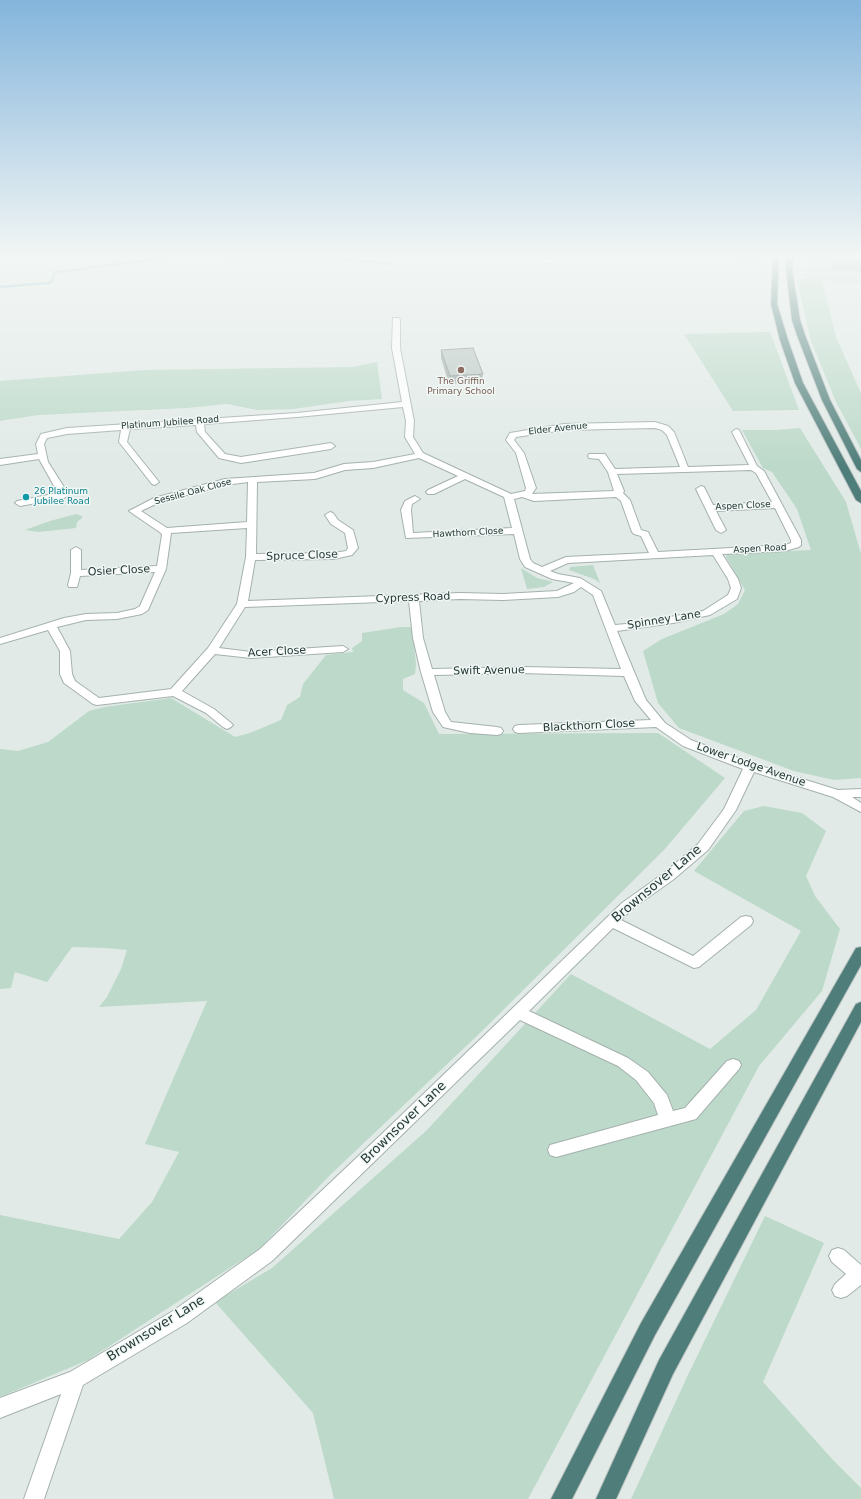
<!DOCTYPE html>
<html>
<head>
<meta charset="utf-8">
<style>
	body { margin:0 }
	canvas { display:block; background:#e1eae7 }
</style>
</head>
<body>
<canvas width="861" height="1499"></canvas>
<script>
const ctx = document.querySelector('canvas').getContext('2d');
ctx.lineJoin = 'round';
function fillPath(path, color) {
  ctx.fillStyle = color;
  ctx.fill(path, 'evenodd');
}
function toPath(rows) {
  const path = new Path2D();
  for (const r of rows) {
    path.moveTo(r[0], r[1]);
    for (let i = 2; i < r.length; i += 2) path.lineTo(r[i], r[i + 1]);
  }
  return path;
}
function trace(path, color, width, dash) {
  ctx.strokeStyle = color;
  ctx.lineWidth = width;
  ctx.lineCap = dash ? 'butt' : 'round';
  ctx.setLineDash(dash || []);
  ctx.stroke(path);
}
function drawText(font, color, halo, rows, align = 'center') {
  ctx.font = font + ' "DejaVu Sans",sans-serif';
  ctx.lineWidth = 3;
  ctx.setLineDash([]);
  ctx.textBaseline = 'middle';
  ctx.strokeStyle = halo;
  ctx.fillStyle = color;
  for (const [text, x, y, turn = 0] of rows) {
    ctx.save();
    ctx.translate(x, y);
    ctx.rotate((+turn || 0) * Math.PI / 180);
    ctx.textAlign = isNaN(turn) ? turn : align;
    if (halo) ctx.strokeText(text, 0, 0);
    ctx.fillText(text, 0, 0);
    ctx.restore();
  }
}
fillPath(toPath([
	[810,256,861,256,861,285,806,278,808,259]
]), '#d0d9d7');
fillPath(toPath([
	[708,256,766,256,758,263],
	[806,278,822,280,836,337,861,393,861,449,836,402,811,341,797,280],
	[770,332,799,410,733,411,684,334],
	[377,362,382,399,349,401,293,409,257,410,227,404,187,408,38,415,0,421,0,381,144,370,352,367],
	[800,428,846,502,861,554,861,778,834,780,794,771,679,728,658,703,643,651,662,639,724,614,738,604,745,590,726,557,727,554,811,550,797,509,772,472,763,468,742,430,777,430],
	[76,514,82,516,82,518,77,522,76,528,38,532,25,530,50,521],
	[593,565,600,583,594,579,569,570,570,567],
	[521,568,537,578,553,582,544,587,527,589],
	[401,627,412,627,416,664,415,674,403,679,403,690,424,703,439,734,658,733,725,778,664,850,481,1032,329,1176,259,1249,88,1360,0,1397,0,1215,119,1239,152,1202,179,1152,145,1144,207,1001,99,1007,107,997,121,969,127,950,106,948,72,947,47,982,15,972,11,988,0,989,0,749,18,751,48,742,89,711,104,707,171,698,235,737,250,733,281,720,287,705,300,697,303,684,326,655,353,652,352,648,362,641,362,633],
	[764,806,802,813,826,831,806,876,815,896,840,929,822,991,759,1066,528,1499,334,1499,313,1413,215,1302,272,1268,427,1130,571,974,710,1049,756,1010,801,931,694,871,744,811],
	[765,1216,824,1243,763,1382,833,1460,861,1488,861,1499,631,1499,687,1377]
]), '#bcd9c9');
trace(toPath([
	[223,256,222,257,287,257,352,260,392,264],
	[0,287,48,283,51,282,55,273,58,272,180,256]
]), '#8fb6c9', 2.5);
const minor = toPath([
	[607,256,617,256,603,262,574,264,521,262,518,260,521,258,574,260,602,258,607,256],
	[448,261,471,261,474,263,471,265,446,264,445,263,448,261],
	[393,318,399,318,400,320,400,348,414,421,413,437,423,453,511,494,525,491,526,488,516,453,506,440,510,433,564,424,655,422,668,426,674,432,688,467,749,465,732,432,736,429,739,430,757,466,764,471,801,540,801,545,799,547,785,551,722,554,738,579,741,588,737,599,710,615,673,623,617,631,646,700,665,723,691,740,754,764,838,790,861,789,861,797,852,797,861,803,861,812,833,797,754,772,736,810,708,850,674,879,632,909,621,920,693,956,741,917,746,916,751,917,753,921,751,925,699,967,694,968,613,928,529,1011,628,1058,648,1072,667,1095,673,1111,685,1108,727,1061,733,1059,739,1061,741,1065,739,1069,696,1119,556,1157,550,1155,548,1150,550,1145,658,1115,654,1103,636,1080,618,1066,520,1020,272,1261,187,1323,83,1385,44,1499,24,1499,61,1394,0,1418,0,1398,70,1372,173,1311,260,1249,386,1130,622,903,664,873,698,844,724,809,743,769,683,746,656,727,519,733,515,732,513,729,515,726,519,725,651,720,635,701,624,676,522,673,434,675,445,712,451,722,497,727,501,728,503,731,501,734,497,735,470,733,443,727,433,712,421,672,413,638,409,601,245,607,219,648,251,652,343,646,348,649,343,652,251,658,215,654,182,691,214,709,231,723,233,725,231,727,227,729,223,727,206,713,173,696,97,705,93,704,64,683,60,674,60,651,48,630,0,644,0,638,64,618,86,614,117,613,135,609,140,606,155,572,80,576,77,587,69,587,68,585,71,573,71,550,76,547,81,550,81,570,157,566,162,535,161,533,129,511,154,498,225,479,314,473,344,464,373,462,415,454,405,437,406,421,403,407,297,417,204,424,205,432,225,454,241,457,331,443,335,446,331,449,241,463,219,458,197,432,196,425,130,429,127,442,159,482,155,485,152,484,119,442,121,430,67,434,47,438,44,444,48,462,69,495,64,498,20,506,15,503,17,501,58,493,39,459,0,465,0,459,38,454,36,444,41,434,67,428,297,413,402,402,392,348,393,318],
	[655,428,662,430,667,435,680,467,615,469,605,454,589,454,588,456,589,458,599,459,608,472,614,491,532,494,536,488,524,453,514,440,516,437,564,430,655,428],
	[419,458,458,476,428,490,426,492,428,494,434,494,465,479,504,497,512,528,413,533,411,510,412,504,420,499,415,496,405,501,401,510,406,538,514,534,520,559,525,567,552,579,574,583,557,591,503,594,460,593,248,601,255,560,334,559,352,555,358,548,353,530,338,520,333,513,330,512,325,515,331,524,345,533,348,548,346,551,334,553,256,554,257,482,315,479,345,470,373,468,419,458],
	[751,470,756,473,772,502,713,505,704,487,701,486,696,489,716,530,721,533,726,530,716,511,775,508,791,540,791,543,785,545,658,552,648,532,641,530,630,500,623,493,624,491,617,474,751,470],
	[248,482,247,522,167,528,141,511,160,502,225,485,248,482],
	[522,497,534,501,616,497,621,501,632,532,634,534,641,536,649,553,566,557,542,567,533,563,530,559,514,499,522,497],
	[247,528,246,557,237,604,208,648,171,689,99,698,75,681,72,674,70,651,57,627,86,620,117,619,142,614,148,610,166,569,171,533,247,528],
	[713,555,728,579,731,588,728,595,703,611,637,623,615,625,601,591,580,578,558,574,550,571,568,563,713,555],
	[581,587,593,595,621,669,522,667,432,669,423,638,419,601,460,599,503,600,558,597,574,592,581,587],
	[838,1248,844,1250,861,1265,861,1285,847,1296,841,1298,835,1296,832,1290,835,1284,846,1274,832,1262,829,1256,832,1250,838,1248]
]);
const trunk = toPath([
	[773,256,779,256,777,304,788,340,803,383,861,491,861,503,856,500,795,383,780,340,771,304,773,256],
	[787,256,793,256,792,269,800,320,805,335,830,400,861,460,861,472,857,469,822,400,797,335,792,320,786,269,787,256],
	[861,947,861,965,655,1335,572,1499,551,1499,641,1323,856,948,861,947],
	[861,1002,861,1022,673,1374,616,1499,596,1499,659,1360,856,1004,861,1002]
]);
trace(minor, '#a5b1ae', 2);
trace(trunk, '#bdc4c3', 2);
fillPath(minor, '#fff');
fillPath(trunk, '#4f7e7a');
fillPath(toPath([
	[861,256,861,272,832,269,834,259],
	[441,350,483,374,482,382,449,384,441,358]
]), '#9da9a6');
const building = toPath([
	[835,256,861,256,861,262,834,259,835,256],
	[473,348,483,374,450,376,441,350,473,348]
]);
fillPath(building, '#b7c4c1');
trace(building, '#808987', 1);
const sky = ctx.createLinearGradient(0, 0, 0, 466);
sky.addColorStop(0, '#84b5dc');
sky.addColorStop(0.55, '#f2f6f4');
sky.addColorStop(1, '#f2f6f400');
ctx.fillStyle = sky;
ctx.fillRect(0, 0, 861, 466);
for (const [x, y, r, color] of [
	[461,370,4,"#8d6e63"],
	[26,497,4,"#0f9aa8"]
]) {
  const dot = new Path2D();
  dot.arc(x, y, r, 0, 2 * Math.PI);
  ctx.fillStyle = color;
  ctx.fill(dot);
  trace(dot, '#f1f7f5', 1.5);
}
drawText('9px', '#785e54', '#f1f7f5', [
	["The Griffin",461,382],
	["Primary School",461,392]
]);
drawText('9px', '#243936', '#f1f7f5', [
	["Platinum Jubilee Road",170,423,-4],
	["Elder Avenue",558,429,-6],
	["Sessile Oak Close",193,492,-15],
	["Aspen Close",743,506,-3],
	["Hawthorn Close",468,533,-3],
	["Aspen Road",760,549,-3]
]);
drawText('9px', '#0d838f', '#f1f7f5', [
	["26 Platinum",34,492],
	["Jubilee Road",34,502]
], 'left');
drawText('11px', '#243936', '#f1f7f5', [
	["Spruce Close",302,556,-2],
	["Osier Close",119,571,-3],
	["Cypress Road",413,598,-2],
	["Spinney Lane",664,620,-9],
	["Acer Close",277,652,-3],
	["Swift Avenue",489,671,-1],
	["Blackthorn Close",589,726,-3],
	["Lower Lodge Avenue",751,765,19]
]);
drawText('13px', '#243936', '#f1f7f5', [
	["Brownsover Lane",657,884,-40],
	["Brownsover Lane",404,1123,-44],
	["Brownsover Lane",156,1329,-32]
]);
</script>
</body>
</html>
